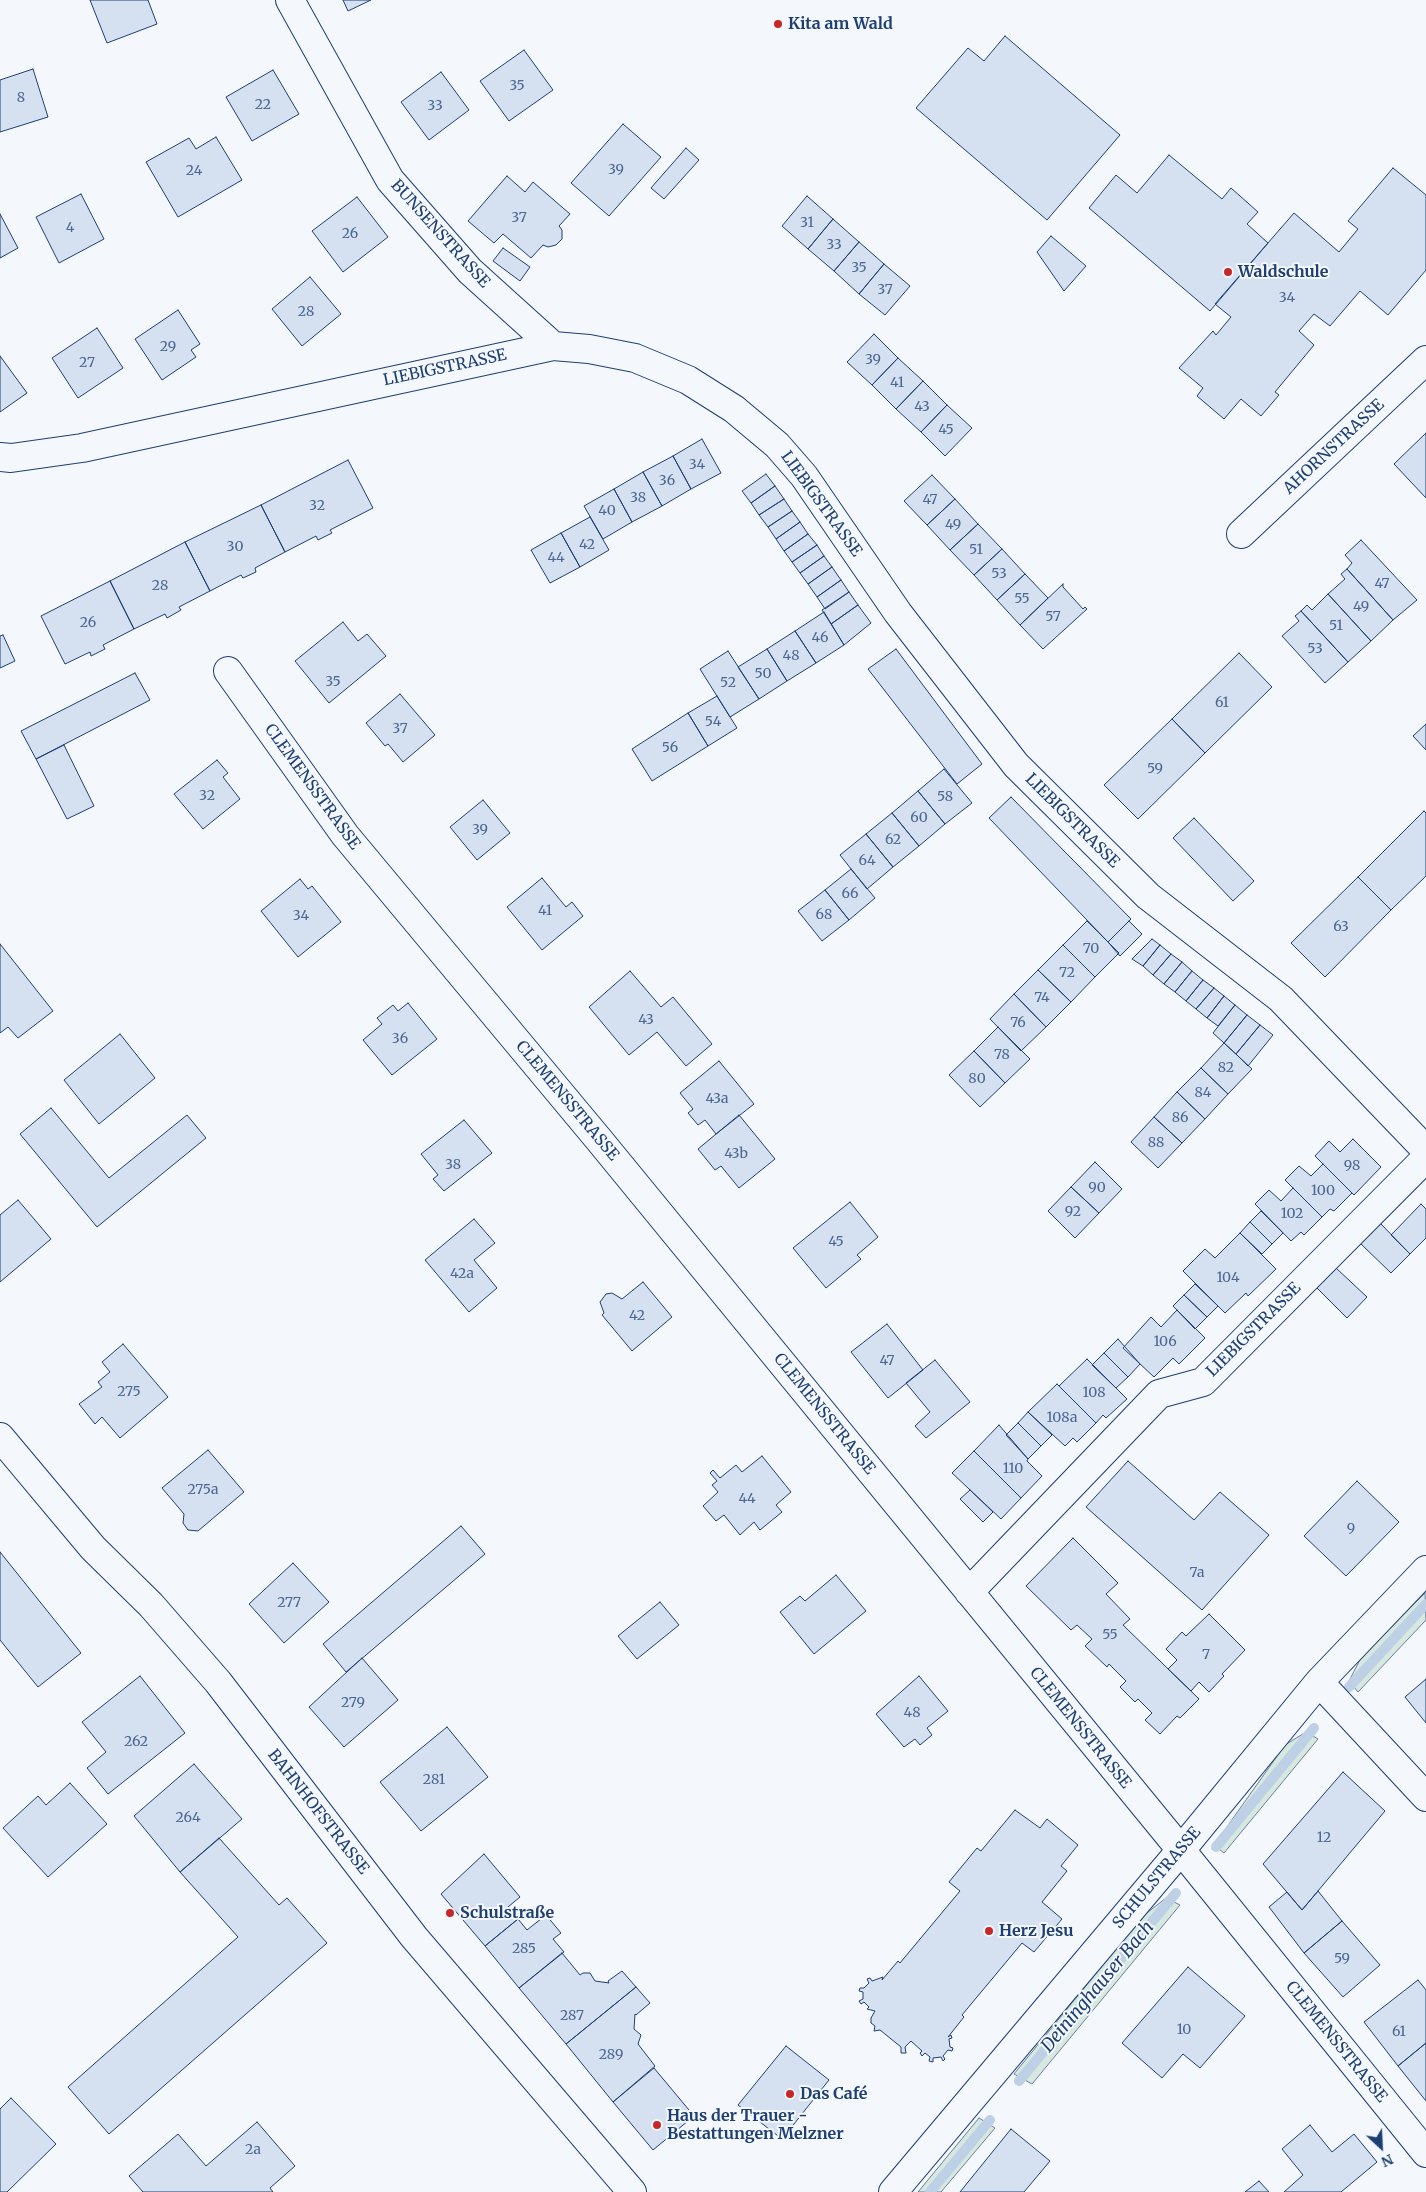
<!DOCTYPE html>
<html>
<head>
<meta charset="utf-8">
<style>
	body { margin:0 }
	#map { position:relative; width:1426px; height:2192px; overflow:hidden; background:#f4f7fb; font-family:Merriweather,serif }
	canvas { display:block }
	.north { position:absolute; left:1356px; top:2122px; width:50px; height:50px; -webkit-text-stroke:4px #f4f7fb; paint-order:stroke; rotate:155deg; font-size:14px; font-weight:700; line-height:20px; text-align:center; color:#1d3f73 }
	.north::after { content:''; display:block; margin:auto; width:18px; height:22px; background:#1d3f73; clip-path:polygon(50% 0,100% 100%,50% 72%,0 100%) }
</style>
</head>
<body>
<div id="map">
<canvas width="1426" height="2192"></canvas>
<div class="north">N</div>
</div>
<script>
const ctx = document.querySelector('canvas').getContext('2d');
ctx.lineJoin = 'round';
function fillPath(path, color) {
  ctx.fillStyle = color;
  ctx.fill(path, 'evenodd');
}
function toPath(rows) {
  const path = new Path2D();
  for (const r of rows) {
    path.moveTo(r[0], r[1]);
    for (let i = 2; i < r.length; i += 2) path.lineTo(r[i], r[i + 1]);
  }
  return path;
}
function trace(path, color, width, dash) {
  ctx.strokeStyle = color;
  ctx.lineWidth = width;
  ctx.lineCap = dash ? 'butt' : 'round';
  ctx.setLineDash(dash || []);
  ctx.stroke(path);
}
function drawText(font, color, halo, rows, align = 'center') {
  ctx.font = font + ' Merriweather,serif';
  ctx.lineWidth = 4;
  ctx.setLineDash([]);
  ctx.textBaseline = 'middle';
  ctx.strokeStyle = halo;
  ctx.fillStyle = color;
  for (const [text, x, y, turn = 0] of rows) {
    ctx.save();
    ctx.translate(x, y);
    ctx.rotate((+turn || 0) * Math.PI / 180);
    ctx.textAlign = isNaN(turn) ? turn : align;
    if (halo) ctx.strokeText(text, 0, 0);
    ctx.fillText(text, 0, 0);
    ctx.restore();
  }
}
const green = toPath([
	[1425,1593,1426,1620,1358,1692,1349,1681,1364,1652,1425,1593],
	[1306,1732,1318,1739,1224,1853,1214,1845,1285,1745,1306,1732],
	[1166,1898,1180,1905,1032,2084,1014,2074,1143,1916,1166,1898],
	[979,2118,995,2128,941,2192,918,2192,979,2118]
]);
fillPath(green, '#d7e8df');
trace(green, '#687fa3', 1);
trace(toPath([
	[1349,1687,1426,1604],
	[1216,1847,1314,1728],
	[1019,2081,1176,1893],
	[930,2192,990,2120]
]), '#bed0e5', 10);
const building = toPath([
	[90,0,148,0,157,24,107,43,90,0],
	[343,0,371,0,348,11,343,0],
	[1005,36,1120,135,1047,220,916,108,968,48,984,61,1005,36],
	[524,50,553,90,509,121,480,81,524,50],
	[33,69,48,117,0,132,0,80,33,69],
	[273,70,299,114,252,141,226,97,273,70],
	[441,72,469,110,429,140,401,102,441,72],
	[623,124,661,157,609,216,571,183,623,124],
	[216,137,242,180,178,217,146,162,189,138,196,149,216,137],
	[686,148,699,160,664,199,651,188,686,148],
	[1169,155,1222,199,1231,188,1258,212,1247,224,1268,243,1210,311,1089,208,1116,175,1137,193,1169,155],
	[1393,168,1426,195,1426,270,1388,315,1360,291,1330,326,1314,314,1299,331,1314,345,1275,392,1279,395,1261,416,1241,399,1224,419,1197,396,1203,388,1179,368,1213,331,1216,335,1231,317,1215,304,1294,213,1339,252,1358,229,1348,221,1393,168],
	[507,176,525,192,533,182,570,214,559,226,562,230,562,239,556,245,548,247,543,245,531,258,503,234,494,243,468,221,507,176],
	[81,194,104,239,59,263,36,217,81,194],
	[807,196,833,219,808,249,782,226,807,196],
	[357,197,388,237,343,272,312,231,357,197],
	[0,214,18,248,0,258,0,214],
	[833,219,859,242,834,271,808,249,833,219],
	[1051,236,1086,266,1064,291,1037,252,1051,236],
	[859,242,884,264,859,294,834,271,859,242],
	[503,248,530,267,520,281,493,261,503,248],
	[884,264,910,286,885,315,859,294,884,264],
	[310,277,341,314,302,346,272,309,310,277],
	[178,310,200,344,191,350,196,357,162,380,135,339,178,310],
	[97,328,123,368,78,398,52,358,97,328],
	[874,334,898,358,872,385,847,362,874,334],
	[0,356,27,393,0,412,0,356],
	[898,358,923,381,896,409,872,385,898,358],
	[923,381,947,405,921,432,896,409,923,381],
	[947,405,972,428,945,456,921,432,947,405],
	[1426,433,1426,498,1394,464,1426,433],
	[702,439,721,473,691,489,673,456,702,439],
	[673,456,691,489,662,506,643,472,673,456],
	[348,460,373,508,330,530,332,533,318,540,316,536,285,552,261,505,348,460],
	[643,472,662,506,632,522,614,489,643,472],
	[766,474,775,486,751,503,742,491,766,474],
	[932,475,955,499,927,525,904,501,932,475],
	[775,486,784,499,759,515,751,503,775,486],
	[614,489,632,522,603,539,584,506,614,489],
	[784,499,792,511,768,527,759,515,784,499],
	[955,499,978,524,950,550,927,525,955,499],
	[261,505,285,552,255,568,256,572,243,578,241,575,210,591,185,542,261,505],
	[792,511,800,522,776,539,768,527,792,511],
	[590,517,609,550,580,567,561,533,590,517],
	[800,522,808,534,784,551,776,539,800,522],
	[978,524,1002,549,974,575,950,550,978,524],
	[561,533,580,567,550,583,531,550,561,533],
	[808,534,817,545,792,562,784,551,808,534],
	[1361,540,1417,600,1393,620,1347,569,1352,563,1345,555,1361,540],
	[185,542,210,591,179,607,181,610,167,618,165,614,134,629,110,581,185,542],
	[817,545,824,556,800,573,792,562,817,545],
	[1002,549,1025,574,997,600,974,575,1002,549],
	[824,556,832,567,808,584,800,573,824,556],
	[832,567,841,580,817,597,808,584,832,567],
	[1347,569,1393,620,1371,641,1328,594,1345,579,1341,574,1347,569],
	[1025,574,1048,598,1020,625,997,600,1025,574],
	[841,580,849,592,825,609,817,597,841,580],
	[110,581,134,629,103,645,105,649,91,656,90,652,65,664,41,616,110,581],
	[1063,584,1063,587,1083,609,1085,607,1087,609,1043,649,1020,625,1063,584],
	[849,592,858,605,831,624,822,610,849,592],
	[1328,594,1371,641,1348,662,1301,611,1307,605,1312,610,1328,594],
	[858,605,871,623,844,645,831,624,858,605],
	[1301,611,1348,662,1325,683,1282,636,1299,621,1295,616,1301,611],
	[824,612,844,645,816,663,795,631,824,612],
	[343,622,358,641,367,634,386,656,329,703,295,661,343,622],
	[795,631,816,663,787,681,767,649,795,631],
	[3,635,15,661,0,668,0,636,3,635],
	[767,649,787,681,759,699,738,667,767,649],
	[896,649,982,764,957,784,868,669,896,649],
	[728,651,759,699,730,717,700,669,728,651],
	[1239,653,1272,687,1205,753,1172,719,1239,653],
	[135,673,150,700,36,759,21,731,135,673],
	[400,694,435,735,403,762,388,744,385,746,366,723,400,694],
	[717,696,737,728,708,746,688,713,717,696],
	[688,713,708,746,652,781,632,749,688,713],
	[1172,719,1205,753,1138,819,1104,785,1172,719],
	[1426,724,1426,750,1413,736,1426,724],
	[64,745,94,806,67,819,36,759,64,745],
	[217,760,228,773,223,777,240,799,203,829,174,794,217,760],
	[944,769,972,803,945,824,918,791,944,769],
	[918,791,945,824,919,846,892,813,918,791],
	[1011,797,1131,919,1108,942,989,818,1011,797],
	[483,800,510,833,477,860,450,827,483,800],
	[1424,811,1426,813,1426,876,1391,910,1358,877,1424,811],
	[892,813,919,846,893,867,866,834,892,813],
	[1194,818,1254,881,1233,901,1173,838,1194,818],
	[866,834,893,867,867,889,840,855,866,834],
	[851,869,875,898,849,920,825,890,851,869],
	[1358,877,1391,910,1325,977,1291,943,1358,877],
	[542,878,566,907,572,902,583,916,542,950,507,907,542,878],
	[300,879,308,889,312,886,341,922,298,957,261,911,300,879],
	[825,890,849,920,822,941,798,911,825,890],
	[1087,921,1119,953,1095,977,1063,945,1087,921],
	[1129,921,1142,934,1120,956,1108,942,1129,921],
	[1152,939,1160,945,1143,966,1132,959,1152,939],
	[0,944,53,1011,18,1038,8,1027,0,1033,0,944],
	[1063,945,1095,977,1071,1002,1038,970,1063,945],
	[1160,945,1171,954,1153,975,1143,966,1160,945],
	[1171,954,1182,962,1164,984,1153,975,1171,954],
	[1182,962,1192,971,1175,992,1164,984,1182,962],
	[1038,970,1071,1002,1046,1027,1014,994,1038,970],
	[630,971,661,1007,673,997,712,1044,686,1066,657,1032,629,1055,589,1007,630,971],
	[1192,971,1203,980,1186,1001,1175,992,1192,971],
	[1203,980,1214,988,1196,1009,1186,1001,1203,980],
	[1214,988,1224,996,1207,1018,1196,1009,1214,988],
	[1014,994,1046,1027,1021,1051,990,1019,1014,994],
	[1224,996,1235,1005,1218,1026,1207,1018,1224,996],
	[408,1003,437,1039,392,1075,363,1040,382,1024,377,1018,393,1005,398,1011,408,1003],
	[1235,1005,1247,1015,1224,1043,1213,1033,1235,1005],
	[1247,1015,1260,1025,1236,1054,1224,1043,1247,1015],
	[1260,1025,1273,1035,1248,1066,1236,1054,1260,1025],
	[998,1027,1030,1059,1005,1083,974,1051,998,1027],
	[120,1034,155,1078,99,1124,64,1080,120,1034],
	[1224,1043,1252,1069,1228,1094,1201,1068,1224,1043],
	[974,1051,1005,1083,980,1107,949,1075,974,1051],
	[719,1061,754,1104,716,1134,705,1120,698,1125,688,1113,693,1109,680,1093,719,1061],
	[1201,1068,1228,1094,1205,1119,1177,1092,1201,1068],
	[1177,1092,1205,1119,1182,1143,1154,1117,1177,1092],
	[51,1108,109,1178,187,1115,206,1138,97,1227,20,1134,51,1108],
	[739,1115,775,1159,739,1188,721,1166,715,1170,698,1149,739,1115],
	[1154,1117,1182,1143,1158,1168,1131,1142,1154,1117],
	[464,1120,492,1153,444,1191,433,1179,438,1175,421,1154,464,1120],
	[1353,1139,1381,1167,1354,1195,1315,1156,1329,1141,1340,1152,1353,1139],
	[1095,1162,1122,1189,1099,1213,1071,1187,1095,1162],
	[1323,1164,1352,1193,1334,1211,1330,1209,1322,1217,1285,1180,1299,1166,1311,1176,1323,1164],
	[1071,1187,1099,1213,1075,1238,1048,1211,1071,1187],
	[1293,1188,1322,1217,1304,1235,1301,1232,1291,1241,1255,1204,1269,1190,1281,1201,1293,1188],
	[18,1200,51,1239,0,1282,0,1215,18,1200],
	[850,1202,878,1237,857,1255,861,1259,826,1288,793,1248,850,1202],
	[1421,1204,1426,1209,1426,1238,1410,1254,1391,1235,1421,1204],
	[1261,1211,1283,1233,1272,1244,1250,1222,1261,1211],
	[474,1219,495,1243,474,1260,497,1288,469,1312,425,1260,474,1219],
	[1250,1222,1272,1244,1262,1254,1240,1233,1250,1222],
	[1380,1223,1410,1254,1391,1273,1360,1243,1380,1223],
	[1240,1233,1276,1269,1248,1296,1246,1293,1225,1313,1183,1271,1205,1249,1215,1258,1240,1233],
	[1336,1268,1367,1297,1347,1318,1316,1287,1336,1268],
	[643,1282,672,1317,632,1351,602,1315,604,1313,600,1302,606,1294,612,1293,622,1299,643,1282],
	[1195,1284,1218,1306,1207,1317,1184,1295,1195,1284],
	[1184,1295,1207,1317,1195,1329,1173,1306,1184,1295],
	[1177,1310,1205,1338,1179,1364,1173,1358,1154,1377,1123,1348,1151,1317,1161,1327,1177,1310],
	[887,1324,923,1370,888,1398,851,1352,887,1324],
	[1118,1339,1140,1364,1128,1377,1104,1353,1118,1339],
	[123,1344,168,1397,120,1438,102,1417,95,1424,79,1404,102,1387,98,1382,110,1372,102,1362,123,1344],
	[1104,1353,1128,1377,1116,1388,1092,1365,1104,1353],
	[1087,1359,1127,1399,1106,1418,1103,1415,1096,1423,1059,1386,1087,1359],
	[935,1360,970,1402,926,1438,915,1426,930,1412,906,1383,935,1360],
	[1057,1384,1096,1423,1077,1442,1073,1438,1065,1446,1028,1412,1057,1384],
	[1028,1412,1052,1435,1041,1446,1018,1423,1028,1412],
	[1018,1423,1041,1446,1028,1459,1006,1435,1018,1423],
	[999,1425,1028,1459,1027,1461,1042,1476,1021,1498,974,1451,999,1425],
	[208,1450,244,1492,198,1531,188,1530,183,1523,184,1514,162,1488,208,1450],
	[974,1451,1021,1498,1001,1519,952,1473,974,1451],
	[762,1456,791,1492,776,1505,782,1512,760,1530,754,1522,740,1535,724,1515,716,1521,703,1506,718,1492,712,1485,717,1481,710,1473,713,1470,720,1478,736,1465,742,1472,762,1456],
	[1128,1461,1194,1520,1220,1492,1269,1535,1202,1610,1086,1507,1128,1461],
	[1357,1481,1399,1522,1346,1576,1304,1536,1357,1481],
	[970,1490,993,1512,983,1522,960,1499,970,1490],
	[461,1526,485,1554,346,1672,323,1644,461,1526],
	[1073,1538,1118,1583,1106,1594,1130,1619,1123,1625,1199,1699,1180,1718,1177,1716,1160,1734,1145,1720,1152,1713,1138,1699,1135,1702,1120,1687,1126,1681,1109,1664,1107,1667,1085,1646,1092,1639,1077,1625,1071,1630,1026,1586,1073,1538],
	[0,1552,81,1653,38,1687,0,1640,0,1552],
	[293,1563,329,1602,284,1643,249,1604,293,1563],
	[836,1575,866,1611,814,1654,780,1612,800,1596,805,1601,836,1575],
	[660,1602,679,1625,637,1659,618,1636,660,1602],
	[1209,1614,1245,1650,1222,1674,1224,1676,1209,1692,1199,1682,1191,1691,1168,1669,1177,1660,1166,1649,1182,1632,1186,1636,1209,1614],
	[362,1658,398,1700,344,1747,309,1707,362,1658],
	[140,1676,185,1733,108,1794,87,1768,106,1752,82,1722,140,1676],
	[919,1676,948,1711,927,1728,932,1735,920,1745,915,1739,904,1747,876,1714,919,1676],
	[1426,1679,1426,1723,1405,1697,1426,1679],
	[447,1727,488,1777,421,1831,380,1782,447,1727],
	[194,1764,242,1819,180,1872,134,1816,194,1764],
	[1343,1772,1385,1811,1302,1910,1263,1864,1343,1772],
	[70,1783,107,1824,48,1877,3,1828,38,1796,46,1805,70,1783],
	[1015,1810,1040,1828,1047,1819,1078,1845,1061,1866,1067,1871,1042,1902,1062,1919,1034,1952,1022,1943,962,2015,964,2017,948,2037,951,2035,952,2038,949,2039,950,2047,953,2048,952,2051,948,2050,943,2056,945,2059,943,2061,941,2057,933,2058,933,2062,929,2061,930,2057,925,2053,922,2056,920,2053,922,2051,911,2041,905,2047,906,2053,901,2053,901,2047,880,2030,874,2031,875,2026,871,2023,871,2018,875,2011,867,2009,869,2007,864,2002,861,2004,859,2001,863,1999,863,1992,859,1991,860,1988,864,1988,869,1983,867,1979,870,1978,872,1981,883,1977,882,1980,898,1961,900,1963,960,1891,949,1882,977,1848,981,1851,1015,1810],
	[219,1838,279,1905,287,1898,327,1943,109,2134,68,2087,238,1937,180,1872,219,1838],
	[484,1854,520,1897,508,1907,518,1919,485,1946,441,1894,484,1854],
	[1318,1891,1342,1921,1304,1953,1269,1907,1287,1892,1302,1910,1318,1891],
	[546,1915,561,1933,553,1939,564,1952,519,1988,485,1946,518,1919,527,1930,546,1915],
	[1342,1921,1380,1965,1343,1997,1304,1953,1342,1921],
	[562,1953,580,1975,583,1973,590,1973,595,1981,609,1983,608,1981,622,1971,636,1987,566,2044,519,1988,562,1953],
	[1188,1967,1245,2016,1200,2068,1183,2054,1162,2078,1122,2043,1188,1967],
	[1418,1980,1426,1990,1426,2043,1398,2066,1364,2022,1418,1980],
	[636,1987,650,2003,636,2015,635,2014,634,2029,641,2035,638,2044,655,2066,613,2102,566,2044,636,1987],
	[1426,2043,1426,2101,1398,2066,1426,2043],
	[786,2046,829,2080,782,2139,738,2105,786,2046],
	[654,2068,694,2116,653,2150,613,2102,654,2068],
	[11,2098,56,2144,7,2192,0,2192,0,2109,11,2098],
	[257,2122,295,2166,270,2188,273,2192,143,2192,129,2176,178,2134,206,2166,257,2122],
	[1310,2125,1332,2152,1354,2134,1377,2162,1341,2192,1284,2192,1303,2175,1282,2149,1310,2125],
	[1011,2129,1050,2161,1024,2192,960,2192,1011,2129],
	[1259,2181,1269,2192,1245,2192,1259,2181]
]);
fillPath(building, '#d5e0f0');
trace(building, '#1d3f73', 1);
const minor = toPath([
	[290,0,390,180,470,271,553,346],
	[0,457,11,458,82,448,553,346,589,349,635,358,688,380,734,409,777,445,804,476,898,613,1016,765,1148,896,1281,999,1426,1150],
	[1241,534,1426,360],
	[228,671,345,835,600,1141,1181,1850,1426,2153],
	[969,1592,1159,1394,1203,1382,1426,1158],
	[1319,1682,1426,1797],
	[893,2192,1181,1850,1319,1682,1426,1570]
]);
const secondary = toPath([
	[0,1437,93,1548,151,1605,218,1682,414,1937,632,2192]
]);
trace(minor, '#1d3f73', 30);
trace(secondary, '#1d3f73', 30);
trace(minor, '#f4f7fb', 28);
trace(secondary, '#f4f7fb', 28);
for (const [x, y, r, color] of [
	[778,24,5,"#c62828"],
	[1228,272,5,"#c62828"],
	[450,1913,5,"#c62828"],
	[989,1931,5,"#c62828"],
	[790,2094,5,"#c62828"],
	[657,2125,5,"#c62828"]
]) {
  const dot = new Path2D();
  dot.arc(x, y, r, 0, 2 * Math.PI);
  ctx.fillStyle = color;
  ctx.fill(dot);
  trace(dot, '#f4f7fb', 2);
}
drawText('14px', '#4b6792', null, [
	["35",517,86],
	["8",21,98],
	["22",263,105],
	["33",435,106],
	["39",616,170],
	["24",194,171],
	["37",519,218],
	["31",807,223],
	["4",70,228],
	["26",350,234],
	["33",834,245],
	["35",859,268],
	["37",885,290],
	["34",1287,298],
	["28",306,312],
	["29",168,347],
	["39",873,360],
	["27",87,363],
	["41",897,383],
	["43",922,407],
	["45",946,430],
	["34",697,465],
	["36",667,481],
	["38",638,498],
	["47",930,500],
	["32",317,506],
	["40",607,511],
	["49",953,525],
	["42",587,545],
	["30",235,547],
	["51",976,550],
	["44",556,558],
	["53",999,574],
	["47",1382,584],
	["28",160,586],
	["55",1022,599],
	["49",1361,607],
	["57",1053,617],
	["26",88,623],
	["51",1336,626],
	["46",820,638],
	["53",1315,649],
	["48",791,656],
	["50",763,674],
	["35",333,682],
	["52",728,683],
	["61",1222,703],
	["54",713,722],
	["37",400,729],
	["56",670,748],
	["59",1155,769],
	["32",207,796],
	["58",945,797],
	["60",919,818],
	["39",480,830],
	["62",893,840],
	["64",867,861],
	["66",850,894],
	["41",545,911],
	["68",824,915],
	["34",301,916],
	["63",1341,927],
	["70",1091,949],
	["72",1067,973],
	["74",1042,998],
	["43",646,1020],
	["76",1018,1023],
	["36",400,1039],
	["78",1002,1055],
	["82",1226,1068],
	["80",977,1079],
	["84",1203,1093],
	["43a",717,1099],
	["86",1180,1118],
	["88",1156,1143],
	["43b",736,1154],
	["38",453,1165],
	["98",1352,1166],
	["90",1097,1188],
	["100",1323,1191],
	["92",1073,1212],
	["102",1292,1214],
	["45",836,1242],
	["42a",462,1274],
	["104",1228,1278],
	["42",637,1316],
	["106",1165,1342],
	["47",887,1361],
	["275",129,1392],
	["108",1094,1393],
	["108a",1062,1418],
	["110",1013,1469],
	["275a",203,1490],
	["44",747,1499],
	["9",1351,1529],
	["7a",1197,1573],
	["277",289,1603],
	["55",1110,1635],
	["7",1206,1655],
	["279",353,1703],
	["48",912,1713],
	["262",136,1742],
	["281",434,1780],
	["264",188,1818],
	["12",1324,1838],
	["285",524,1949],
	["59",1342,1959],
	["287",572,2016],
	["10",1184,2030],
	["61",1399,2032],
	["289",611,2055],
	["2a",253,2150]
]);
drawText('bold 16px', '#1d3f73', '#f4f7fb', [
	["Kita am Wald",788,24],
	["Waldschule",1238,272],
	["Schulstraße",460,1913],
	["Herz Jesu",999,1931],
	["Das Café",800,2094],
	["Haus der Trauer -",667,2116],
	["Bestattungen Melzner",667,2134]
], 'left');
drawText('16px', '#1d3f73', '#f4f7fb', [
	["BUNSENSTRASSE",440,234,48],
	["LIEBIGSTRASSE",445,368,-12],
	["AHORNSTRASSE",1334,447,-43],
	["LIEBIGSTRASSE",821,504,54],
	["CLEMENSSTRASSE",312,787,54],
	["LIEBIGSTRASSE",1072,821,45],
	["CLEMENSSTRASSE",567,1101,50],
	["LIEBIGSTRASSE",1254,1330,-45],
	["CLEMENSSTRASSE",824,1414,51],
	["CLEMENSSTRASSE",1080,1728,51],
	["BAHNHOFSTRASSE",318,1812,52],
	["SCHULSTRASSE",1157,1878,-50],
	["CLEMENSSTRASSE",1336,2042,51]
]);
drawText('italic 18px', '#1d3f73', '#f4f7fb', [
	["Deininghauser Bach",1098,1987,-50]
]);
</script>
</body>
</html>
